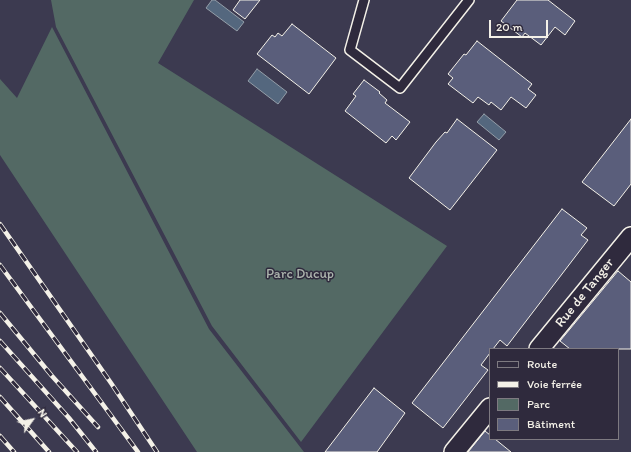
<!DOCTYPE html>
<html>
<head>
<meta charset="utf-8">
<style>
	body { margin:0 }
	#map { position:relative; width:631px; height:452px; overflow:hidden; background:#3c3a50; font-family:Itim,sans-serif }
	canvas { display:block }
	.legend { position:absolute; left:489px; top:348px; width:130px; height:92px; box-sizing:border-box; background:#2f2a3d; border:1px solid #7e7a81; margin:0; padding:5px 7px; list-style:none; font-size:12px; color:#f4f1e8 }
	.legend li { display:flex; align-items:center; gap:8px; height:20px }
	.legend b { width:20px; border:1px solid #7e7a81 }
	.north { position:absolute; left:12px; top:400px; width:40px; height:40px; -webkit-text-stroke:3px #2f2a3d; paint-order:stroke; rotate:57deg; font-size:11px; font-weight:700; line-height:16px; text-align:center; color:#f4f1e8 }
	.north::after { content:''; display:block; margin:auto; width:14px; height:18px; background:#f4f1e8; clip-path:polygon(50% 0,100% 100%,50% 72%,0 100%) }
	.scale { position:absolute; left:489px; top:20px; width:59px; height:18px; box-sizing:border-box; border:2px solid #f4f1e8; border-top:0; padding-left:5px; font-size:12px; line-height:14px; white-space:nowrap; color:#f4f1e8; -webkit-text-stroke:3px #2f2a3d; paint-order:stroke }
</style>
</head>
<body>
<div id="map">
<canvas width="631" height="452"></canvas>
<ul class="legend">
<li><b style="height:5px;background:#2f2a3d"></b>Route</li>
<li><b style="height:5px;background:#f4f1e8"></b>Voie ferrée</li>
<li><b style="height:11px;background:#536964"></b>Parc</li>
<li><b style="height:11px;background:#5a5e7b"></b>Bâtiment</li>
</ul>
<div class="north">N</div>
<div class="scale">20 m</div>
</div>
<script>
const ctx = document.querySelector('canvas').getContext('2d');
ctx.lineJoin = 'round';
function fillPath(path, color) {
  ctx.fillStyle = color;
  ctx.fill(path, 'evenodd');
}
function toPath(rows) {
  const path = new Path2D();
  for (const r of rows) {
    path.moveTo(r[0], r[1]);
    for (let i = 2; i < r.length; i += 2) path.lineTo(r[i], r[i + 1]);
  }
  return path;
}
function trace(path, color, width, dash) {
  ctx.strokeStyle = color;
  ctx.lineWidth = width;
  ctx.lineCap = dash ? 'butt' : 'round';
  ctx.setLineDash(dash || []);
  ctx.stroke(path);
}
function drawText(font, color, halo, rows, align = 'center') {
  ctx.font = font + ' Itim,sans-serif';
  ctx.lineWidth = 3;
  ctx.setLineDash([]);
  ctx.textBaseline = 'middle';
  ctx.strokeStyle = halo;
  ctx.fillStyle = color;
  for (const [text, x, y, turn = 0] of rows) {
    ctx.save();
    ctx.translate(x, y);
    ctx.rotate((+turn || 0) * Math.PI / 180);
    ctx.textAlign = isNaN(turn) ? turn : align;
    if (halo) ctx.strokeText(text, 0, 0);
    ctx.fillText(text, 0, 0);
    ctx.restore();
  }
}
fillPath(toPath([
	[51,0,194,0,158,63,447,246,301,442,212,326,56,27],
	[52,27,209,329,304,452,197,452,0,155,0,79,17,98]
]), '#536964');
const water = toPath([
	[212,0,215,0,244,22,237,31,206,8,212,0],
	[257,69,287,92,278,104,248,81,257,69],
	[484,114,506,132,499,140,477,122,484,114]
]);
fillPath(water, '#54677e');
trace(water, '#949ea8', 1);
const building = toPath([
	[240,0,260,0,245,19,233,10,240,0],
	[517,0,548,0,575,21,565,35,555,27,541,45,525,33,522,37,501,21,517,0],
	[292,24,336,58,309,94,257,54,272,35,275,37,278,33,282,36,292,24],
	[477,41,532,84,528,89,536,95,526,108,511,97,501,110,491,102,489,105,478,97,473,103,448,84,453,78,448,74,464,54,466,55,477,41],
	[364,80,380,92,379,93,387,100,385,103,410,122,396,140,392,136,386,143,345,111,356,96,353,94,364,80],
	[457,119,497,150,450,210,409,178,436,142,445,132,447,133,457,119],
	[631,119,631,184,614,206,582,182,631,119],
	[562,209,587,228,581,235,588,240,507,346,500,340,493,349,490,349,490,353,481,365,488,370,443,428,412,403,562,209],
	[618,271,631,282,631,349,570,349,560,341,618,271],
	[374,388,405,413,377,452,325,452,374,388],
	[485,431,490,435,490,439,495,439,511,452,468,452,485,431]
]);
fillPath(building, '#5a5e7b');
trace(building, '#f4f1e8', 1);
const service = toPath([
	[364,0,350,50,400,88,469,0]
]);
const minor = toPath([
	[539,349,631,237],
	[454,452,490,408]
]);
trace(service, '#f4f1e8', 12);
trace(minor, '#f4f1e8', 22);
trace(service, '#2f2a3d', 9);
trace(minor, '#2f2a3d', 19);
const rail = toPath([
	[0,224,111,383,157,452],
	[0,265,138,452],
	[0,313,52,376,98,427],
	[0,341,69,418,96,452],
	[0,368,77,452],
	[0,397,49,452],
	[0,436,14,452]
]);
trace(rail, '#f4f1e8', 4.5);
trace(rail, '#2f2a3d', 3, [9]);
drawText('14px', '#acb4ad', '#2f2a3d', [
	["Parc Ducup",300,274]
]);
drawText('14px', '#f4f1e8', '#2f2a3d', [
	["Rue de Tanger",585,293,-51]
]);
</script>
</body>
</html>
